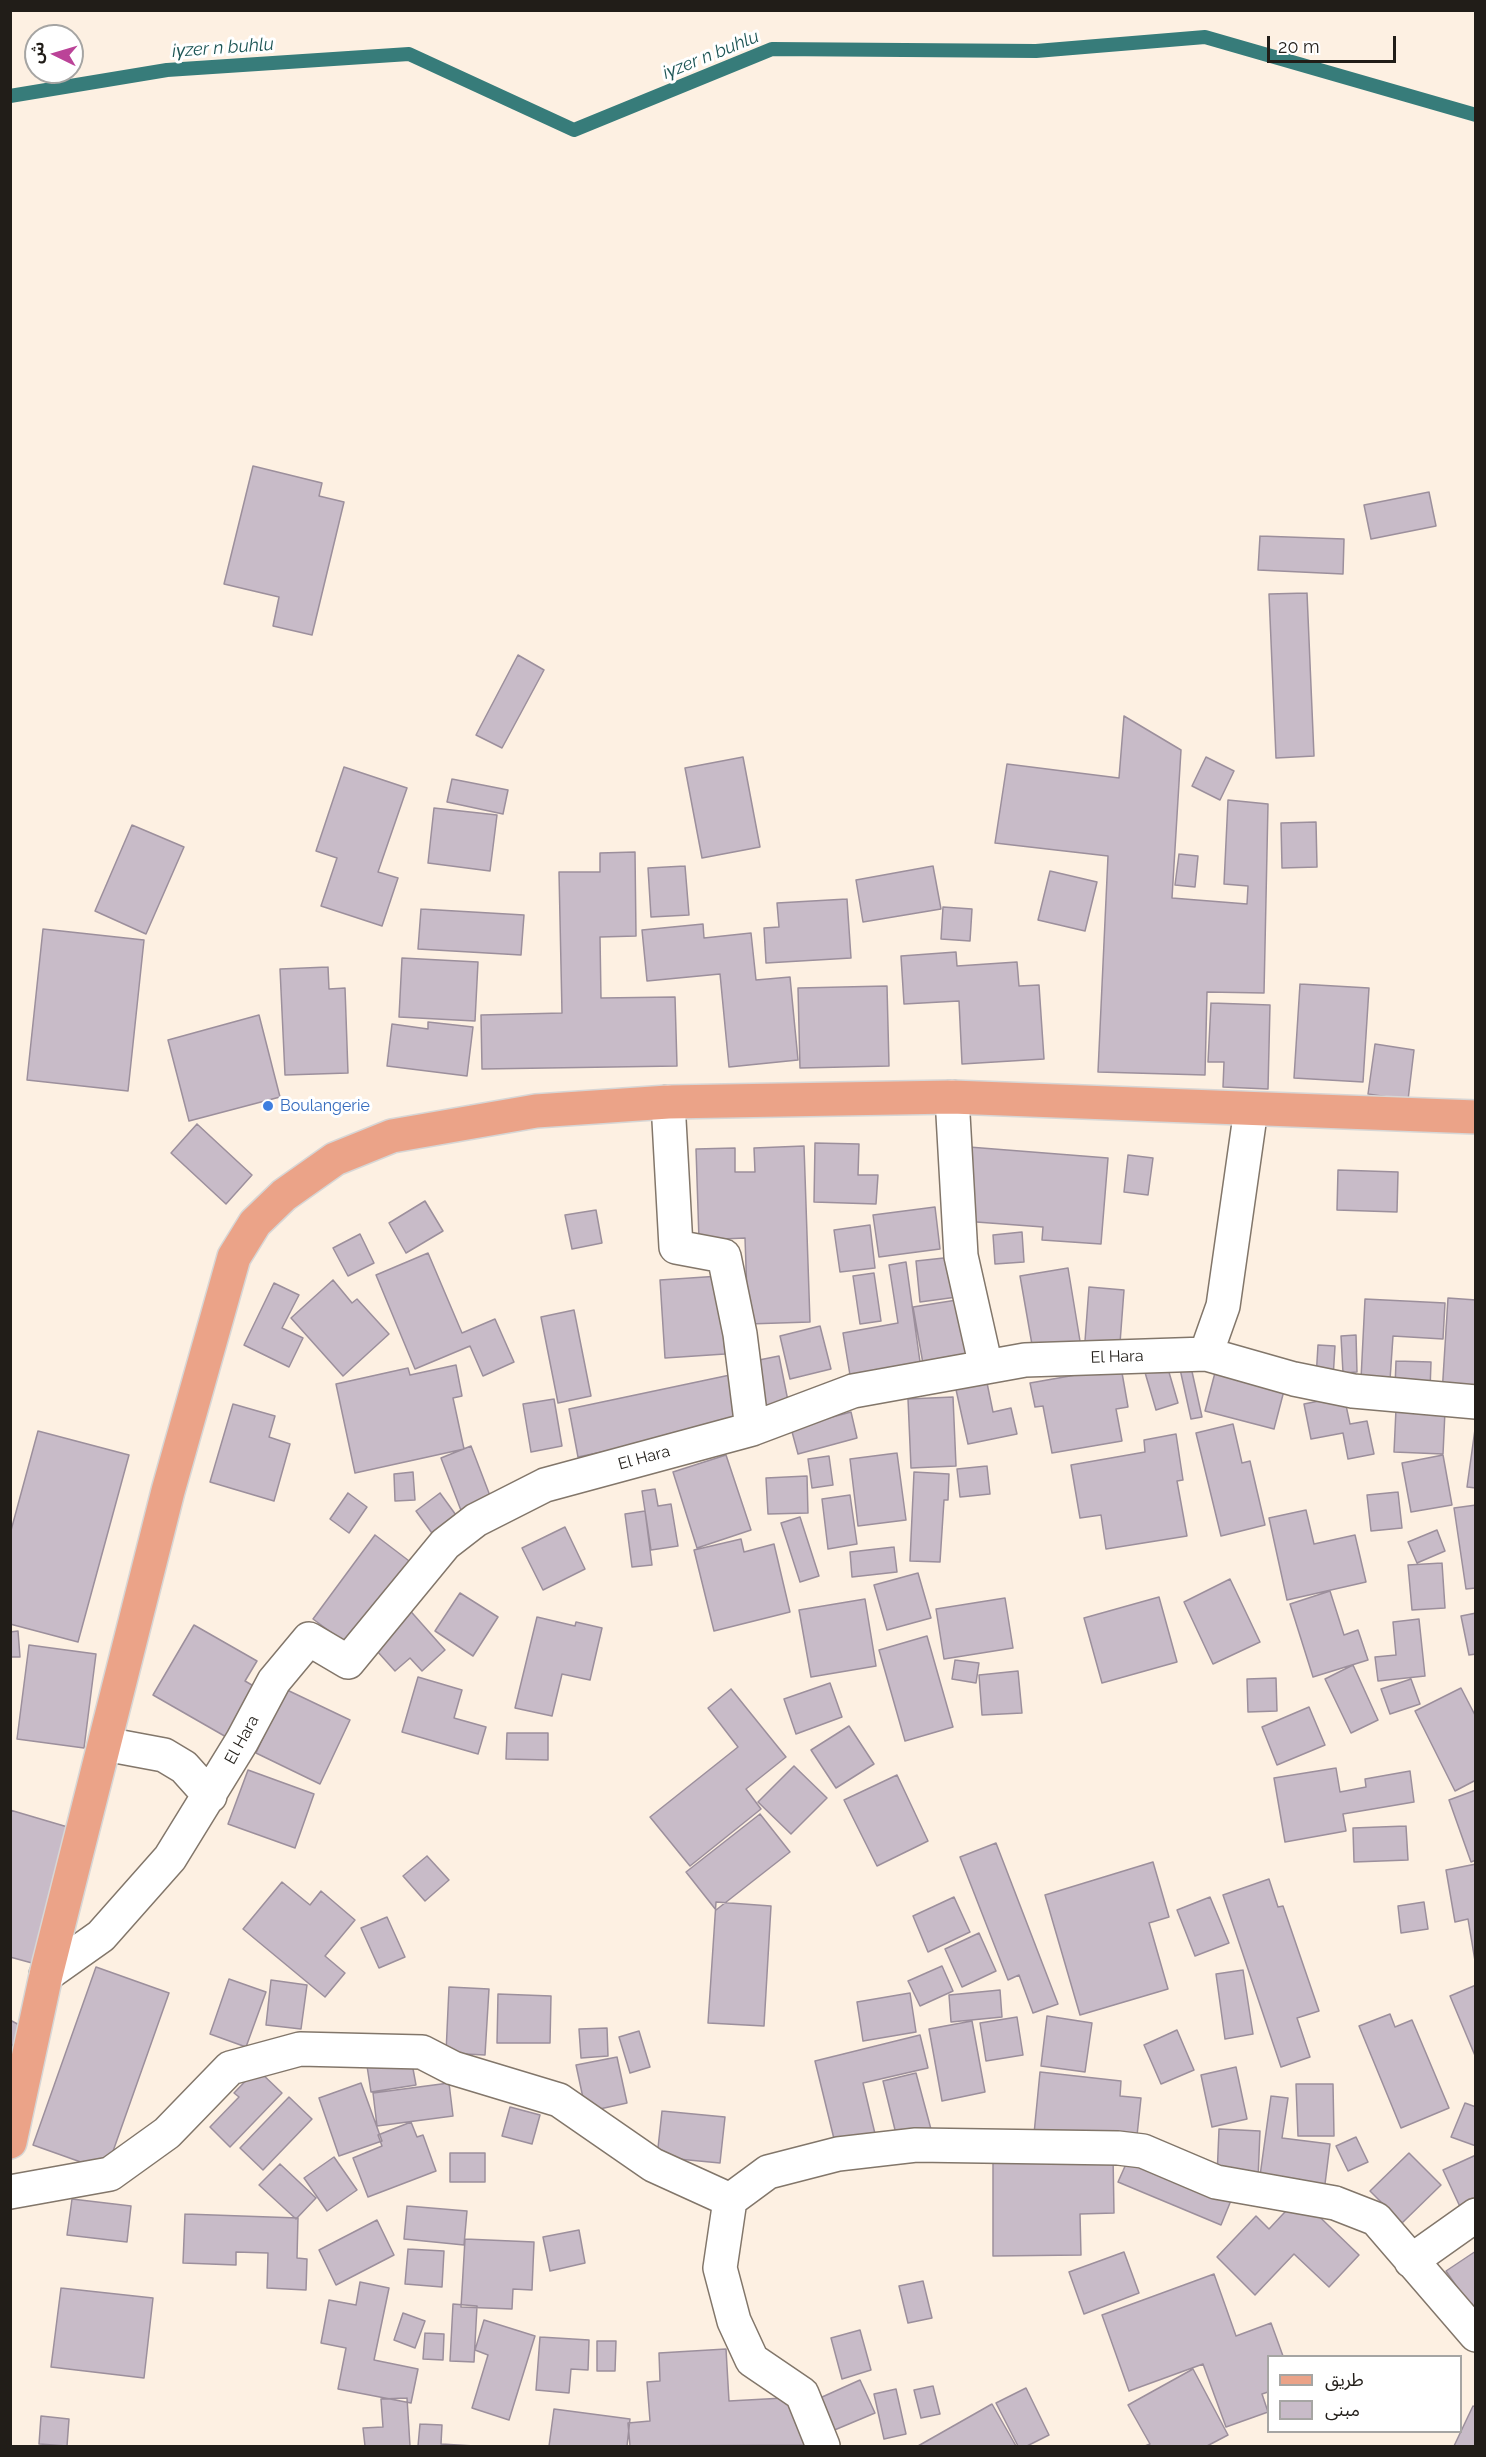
<!DOCTYPE html>
<html>
<head>
<meta charset="utf-8">
<style>
	body { margin:0 }
	#map { position:relative; width:1486px; height:2457px; overflow:hidden; background:#fdf0e2; font-family:Raleway,"Noto Sans Arabic",sans-serif }
	canvas { display:block }
	.frame { position:absolute; inset:0; border:12px solid #211d18; pointer-events:none }
	.legend { position:absolute; left:1267px; top:2355px; width:195px; height:78px; box-sizing:border-box; background:#fff; border:2px solid #a6a5a3; margin:0; padding:8px 10px; list-style:none; font-size:18px; color:#211d18 }
	.legend li { display:flex; align-items:center; gap:12px; height:30px }
	.legend b { width:30px; border:2px solid #a6a5a3 }
	.north { position:absolute; left:24px; top:24px; width:60px; height:60px; box-sizing:border-box; background:#fff; border:2px solid #a6a5a3; border-radius:50%; rotate:275deg; font-size:16px; font-weight:700; line-height:24px; text-align:center; color:#211d18 }
	.north::after { content:''; display:block; margin:auto; width:21px; height:27px; background:#bb4398; clip-path:polygon(50% 0,100% 100%,50% 72%,0 100%) }
	.scale { position:absolute; left:1267px; top:36px; width:129px; height:27px; box-sizing:border-box; border:3px solid #211d18; border-top:0; padding-left:8px; font-size:18px; line-height:21px; white-space:nowrap; color:#211d18; -webkit-text-stroke:4px #fff; paint-order:stroke }
</style>
</head>
<body>
<div id="map">
<canvas width="1486" height="2457"></canvas>
<div class="frame"></div>
<ul class="legend">
<li><b style="height:8px;background:#eba388"></b>طريق</li>
<li><b style="height:16px;background:#c8bbc8"></b>مبنى</li>
</ul>
<div class="north">ش</div>
<div class="scale">20 m</div>
</div>
<script>
const ctx = document.querySelector('canvas').getContext('2d');
ctx.lineJoin = 'round';
function toPath(rows) {
  const path = new Path2D();
  for (const r of rows) {
    path.moveTo(r[0], r[1]);
    for (let i = 2; i < r.length; i += 2) path.lineTo(r[i], r[i + 1]);
  }
  return path;
}
function trace(path, color, width, dash) {
  ctx.strokeStyle = color;
  ctx.lineWidth = width;
  ctx.lineCap = dash ? 'butt' : 'round';
  ctx.setLineDash(dash || []);
  ctx.stroke(path);
}
function fillPath(path, color) {
  ctx.fillStyle = color;
  ctx.fill(path, 'evenodd');
}
function drawText(font, color, halo, rows, align = 'center') {
  ctx.font = font + ' Raleway,sans-serif';
  ctx.lineWidth = 6;
  ctx.setLineDash([]);
  ctx.textBaseline = 'middle';
  ctx.strokeStyle = halo;
  ctx.fillStyle = color;
  for (const [text, x, y, turn = 0] of rows) {
    ctx.save();
    ctx.translate(x, y);
    ctx.rotate((+turn || 0) * Math.PI / 180);
    ctx.textAlign = isNaN(turn) ? turn : align;
    if (halo) ctx.strokeText(text, 0, 0);
    ctx.fillText(text, 0, 0);
    ctx.restore();
  }
}
trace(toPath([
	[10,96,167,70,409,54,574,130,772,49,1036,51,1205,37,1476,115]
]), '#377c7a', 14);
const building = toPath([
	[253,466,322,483,319,496,344,502,312,635,273,626,279,597,224,584,253,466],
	[1429,492,1436,526,1371,539,1364,505,1429,492],
	[1260,536,1344,539,1343,574,1258,570,1260,536],
	[1307,593,1314,756,1276,758,1269,594,1307,593],
	[518,655,544,670,502,748,476,735,518,655],
	[1124,716,1181,750,1172,898,1247,904,1248,886,1224,884,1228,800,1268,804,1264,993,1207,992,1205,1075,1098,1072,1108,856,995,843,1007,764,1119,778,1124,716],
	[743,757,760,847,702,858,685,768,743,757],
	[1206,757,1234,771,1220,800,1192,786,1206,757],
	[344,767,407,788,378,872,398,878,382,926,321,906,337,858,316,851,344,767],
	[452,779,508,790,503,814,447,802,452,779],
	[434,808,497,815,490,871,428,863,434,808],
	[1316,822,1317,867,1282,868,1281,823,1316,822],
	[132,825,184,847,146,934,95,911,132,825],
	[635,852,636,936,600,937,601,998,675,997,677,1066,482,1069,481,1015,562,1013,559,872,600,872,600,853,635,852],
	[1179,854,1198,856,1195,887,1175,885,1179,854],
	[685,866,689,915,651,917,648,868,685,866],
	[933,866,941,909,863,922,856,880,933,866],
	[1050,871,1097,882,1085,931,1038,920,1050,871],
	[847,899,851,958,766,963,764,928,779,927,777,903,847,899],
	[943,907,972,909,970,941,941,939,943,907],
	[421,909,524,915,521,955,418,949,421,909],
	[703,924,704,938,751,933,756,980,790,977,798,1060,729,1067,720,974,647,981,642,930,703,924],
	[43,929,144,940,128,1091,27,1080,43,929],
	[956,952,957,966,1017,962,1019,986,1039,985,1044,1059,962,1064,959,1001,904,1004,901,956,956,952],
	[402,958,478,962,475,1021,399,1017,402,958],
	[328,967,329,989,345,988,348,1073,285,1075,280,969,328,967],
	[1300,984,1369,988,1363,1082,1294,1078,1300,984],
	[887,986,889,1066,800,1068,798,988,887,986],
	[1211,1003,1270,1005,1268,1089,1223,1087,1224,1062,1208,1062,1211,1003],
	[259,1015,280,1097,189,1121,168,1040,259,1015],
	[428,1022,473,1027,467,1076,387,1066,392,1024,428,1029,428,1022],
	[1375,1044,1414,1050,1408,1100,1368,1094,1375,1044],
	[197,1124,252,1175,226,1204,171,1153,197,1124],
	[815,1143,859,1144,858,1175,878,1175,876,1204,814,1202,815,1143],
	[804,1146,810,1322,748,1324,745,1238,699,1240,696,1149,735,1148,735,1172,755,1172,754,1148,804,1146],
	[969,1147,1108,1158,1101,1244,1042,1240,1043,1227,963,1221,969,1147],
	[1128,1155,1153,1158,1148,1195,1124,1192,1128,1155],
	[1338,1170,1398,1172,1397,1212,1337,1210,1338,1170],
	[425,1201,443,1231,406,1253,389,1223,425,1201],
	[935,1207,940,1249,879,1257,873,1215,935,1207],
	[596,1210,602,1243,572,1249,565,1215,596,1210],
	[870,1225,875,1268,840,1272,834,1230,870,1225],
	[1022,1232,1024,1262,995,1264,993,1235,1022,1232],
	[360,1234,374,1263,348,1276,333,1248,360,1234],
	[428,1253,462,1333,495,1319,514,1362,483,1376,470,1346,415,1369,376,1275,428,1253],
	[953,1257,957,1297,920,1302,916,1261,953,1257],
	[906,1262,922,1376,852,1387,843,1333,898,1323,889,1265,906,1262],
	[1068,1268,1081,1347,1034,1356,1020,1276,1068,1268],
	[874,1273,881,1321,860,1324,853,1276,874,1273],
	[720,1276,725,1354,665,1358,660,1280,720,1276],
	[333,1280,352,1303,357,1299,389,1334,343,1376,291,1318,333,1280],
	[274,1283,299,1295,282,1328,303,1338,289,1367,244,1345,274,1283],
	[1089,1287,1124,1290,1120,1343,1085,1341,1089,1287],
	[1448,1298,1476,1300,1476,1396,1442,1394,1448,1298],
	[963,1299,975,1366,925,1375,913,1307,963,1299],
	[1365,1299,1445,1303,1443,1339,1393,1336,1390,1380,1361,1379,1365,1299],
	[574,1310,591,1396,558,1403,541,1317,574,1310],
	[820,1326,831,1369,790,1379,780,1336,820,1326],
	[1356,1335,1357,1372,1343,1373,1341,1336,1356,1335],
	[1318,1345,1335,1346,1333,1379,1316,1378,1318,1345],
	[779,1356,788,1401,758,1407,749,1362,779,1356],
	[1396,1361,1431,1362,1430,1390,1395,1388,1396,1361],
	[1166,1362,1178,1403,1156,1410,1144,1369,1166,1362],
	[456,1365,462,1396,453,1398,464,1449,355,1473,336,1384,408,1368,410,1375,456,1365],
	[1217,1365,1286,1383,1274,1429,1205,1411,1217,1365],
	[1121,1367,1128,1407,1116,1409,1122,1441,1052,1453,1043,1406,1035,1407,1030,1383,1121,1367],
	[1191,1367,1202,1417,1191,1419,1180,1369,1191,1367],
	[730,1375,741,1423,578,1457,569,1409,730,1375],
	[986,1378,993,1412,1011,1408,1017,1434,968,1444,955,1385,986,1378],
	[1344,1396,1350,1424,1367,1421,1374,1454,1348,1459,1343,1433,1311,1439,1304,1404,1344,1396],
	[953,1397,956,1466,911,1468,908,1399,953,1397],
	[554,1399,562,1446,531,1452,523,1404,554,1399],
	[233,1404,275,1416,269,1437,290,1444,274,1501,210,1482,233,1404],
	[1396,1409,1445,1411,1443,1454,1394,1452,1396,1409],
	[851,1412,857,1438,798,1454,791,1428,851,1412],
	[1476,1422,1476,1488,1467,1487,1476,1422],
	[1233,1424,1242,1463,1250,1461,1265,1525,1221,1536,1196,1433,1233,1424],
	[38,1431,129,1455,78,1642,10,1624,10,1534,38,1431],
	[1176,1434,1183,1480,1177,1481,1187,1536,1106,1549,1101,1515,1080,1518,1071,1465,1145,1452,1144,1440,1176,1434],
	[471,1446,492,1501,462,1513,441,1458,471,1446],
	[897,1453,906,1520,858,1526,850,1459,897,1453],
	[726,1455,751,1530,697,1548,673,1472,726,1455],
	[1443,1455,1452,1505,1411,1512,1402,1463,1443,1455],
	[829,1456,833,1485,812,1488,808,1459,829,1456],
	[987,1466,990,1494,960,1497,957,1469,987,1466],
	[413,1472,415,1500,395,1501,394,1474,413,1472],
	[914,1472,949,1474,948,1500,944,1500,940,1562,910,1561,914,1472],
	[807,1476,808,1513,768,1514,766,1478,807,1476],
	[655,1489,658,1506,671,1504,678,1546,651,1550,642,1491,655,1489],
	[1398,1492,1402,1528,1371,1531,1367,1495,1398,1492],
	[348,1493,367,1507,349,1533,330,1519,348,1493],
	[440,1493,461,1522,437,1540,416,1511,440,1493],
	[850,1495,857,1544,828,1549,822,1499,850,1495],
	[1476,1505,1476,1588,1466,1589,1454,1508,1476,1505],
	[1306,1510,1314,1544,1355,1535,1366,1582,1287,1600,1269,1518,1306,1510],
	[645,1511,652,1565,632,1567,625,1514,645,1511],
	[800,1517,819,1576,800,1582,781,1523,800,1517],
	[565,1527,585,1569,543,1590,522,1548,565,1527],
	[1437,1530,1445,1551,1417,1563,1408,1542,1437,1530],
	[375,1535,417,1567,355,1650,313,1619,375,1535],
	[741,1539,744,1552,774,1544,790,1612,714,1631,694,1550,741,1539],
	[894,1547,897,1572,852,1577,850,1552,894,1547],
	[1442,1563,1445,1608,1412,1610,1408,1565,1442,1563],
	[918,1573,931,1618,887,1630,874,1585,918,1573],
	[1230,1579,1260,1642,1213,1664,1184,1602,1230,1579],
	[1330,1591,1344,1635,1358,1630,1368,1660,1313,1677,1290,1604,1330,1591],
	[460,1593,498,1617,473,1656,435,1631,460,1593],
	[1159,1597,1177,1662,1102,1683,1084,1618,1159,1597],
	[1005,1598,1013,1648,944,1659,936,1609,1005,1598],
	[865,1599,876,1666,811,1677,799,1610,865,1599],
	[406,1606,445,1650,422,1671,410,1658,395,1671,368,1641,406,1606],
	[1476,1613,1476,1654,1469,1655,1461,1616,1476,1613],
	[537,1617,575,1626,576,1622,602,1628,590,1680,562,1674,552,1716,515,1708,537,1617],
	[1419,1619,1425,1676,1378,1681,1375,1657,1396,1655,1393,1622,1419,1619],
	[194,1625,257,1661,245,1681,257,1688,228,1738,153,1695,194,1625],
	[18,1631,20,1657,10,1657,10,1632,18,1631],
	[927,1636,953,1727,905,1741,879,1650,927,1636],
	[29,1645,96,1654,84,1748,17,1739,29,1645],
	[955,1660,979,1663,976,1683,952,1679,955,1660],
	[1353,1665,1378,1720,1351,1733,1325,1679,1353,1665],
	[1018,1671,1022,1713,982,1715,979,1675,1018,1671],
	[418,1677,462,1690,454,1718,486,1727,478,1754,402,1732,418,1677],
	[1276,1678,1277,1711,1248,1712,1247,1679,1276,1678],
	[1411,1679,1420,1704,1390,1714,1381,1689,1411,1679],
	[830,1683,842,1717,796,1734,784,1699,830,1683],
	[1461,1688,1476,1717,1476,1780,1455,1791,1415,1711,1461,1688],
	[285,1689,350,1720,320,1784,256,1753,285,1689],
	[731,1689,786,1757,746,1789,761,1809,690,1866,650,1817,738,1747,708,1708,731,1689],
	[1309,1707,1325,1745,1277,1765,1262,1727,1309,1707],
	[849,1726,874,1764,836,1788,811,1750,849,1726],
	[507,1733,548,1733,548,1760,506,1759,507,1733],
	[794,1766,827,1798,791,1834,758,1802,794,1766],
	[1336,1768,1340,1792,1366,1787,1365,1779,1410,1771,1414,1802,1343,1814,1346,1831,1285,1842,1274,1778,1336,1768],
	[248,1770,314,1794,295,1848,228,1824,248,1770],
	[897,1775,928,1841,877,1866,844,1800,897,1775],
	[1476,1790,1476,1860,1471,1862,1449,1800,1476,1790],
	[10,1810,71,1828,32,1963,10,1957,10,1810],
	[760,1814,790,1852,716,1910,686,1872,760,1814],
	[1406,1826,1408,1860,1354,1862,1353,1828,1406,1826],
	[996,1843,1058,2004,1033,2013,1019,1975,1008,1980,960,1857,996,1843],
	[427,1856,449,1880,425,1901,403,1876,427,1856],
	[1153,1862,1169,1917,1149,1923,1168,1989,1080,2015,1045,1895,1153,1862],
	[1476,1864,1476,1961,1475,1961,1468,1919,1455,1922,1446,1870,1476,1864],
	[1269,1879,1278,1907,1283,1906,1319,2011,1297,2018,1310,2057,1281,2067,1223,1895,1269,1879],
	[282,1882,310,1905,321,1891,355,1920,325,1956,345,1973,325,1997,243,1929,282,1882],
	[954,1897,970,1932,928,1952,913,1916,954,1897],
	[1210,1897,1229,1943,1195,1956,1177,1910,1210,1897],
	[716,1902,771,1906,764,2026,708,2023,716,1902],
	[1424,1902,1428,1929,1401,1933,1398,1906,1424,1902],
	[387,1917,405,1957,379,1968,361,1928,387,1917],
	[979,1933,996,1971,962,1987,945,1949,979,1933],
	[942,1966,953,1991,920,2006,908,1981,942,1966],
	[96,1967,169,1993,106,2171,33,2145,96,1967],
	[1243,1970,1253,2034,1225,2039,1216,1974,1243,1970],
	[229,1979,266,1992,246,2047,210,2034,229,1979],
	[271,1980,307,1985,301,2029,266,2025,271,1980],
	[1476,1985,1476,2058,1450,1996,1476,1985],
	[449,1987,489,1989,485,2055,446,2053,449,1987],
	[1000,1990,1002,2017,951,2022,949,1995,1000,1990],
	[910,1993,916,2032,863,2041,857,2002,910,1993],
	[498,1994,551,1996,550,2043,497,2043,498,1994],
	[1390,2014,1395,2027,1412,2020,1449,2108,1401,2128,1359,2026,1390,2014],
	[1047,2016,1092,2023,1085,2072,1041,2066,1047,2016],
	[1017,2017,1023,2055,986,2061,980,2023,1017,2017],
	[10,2020,23,2027,10,2050,10,2020],
	[972,2021,985,2092,942,2101,929,2029,972,2021],
	[607,2028,608,2056,581,2058,579,2029,607,2028],
	[1177,2030,1194,2070,1161,2084,1144,2045,1177,2030],
	[639,2031,650,2067,630,2073,619,2037,639,2031],
	[920,2035,928,2068,863,2083,876,2138,836,2147,815,2061,920,2035],
	[617,2057,627,2103,586,2112,576,2065,617,2057],
	[411,2058,416,2085,371,2092,367,2066,411,2058],
	[1236,2067,1247,2119,1212,2127,1201,2075,1236,2067],
	[257,2069,282,2093,230,2147,210,2127,239,2097,234,2093,257,2069],
	[1040,2072,1121,2081,1120,2096,1141,2098,1136,2145,1034,2134,1040,2072],
	[916,2073,932,2133,898,2142,883,2081,916,2073],
	[361,2083,382,2141,339,2156,319,2098,361,2083],
	[449,2083,453,2116,377,2126,373,2093,449,2083],
	[1296,2084,1333,2084,1334,2136,1298,2136,1296,2084],
	[1271,2096,1288,2098,1282,2138,1330,2144,1324,2192,1259,2183,1271,2096],
	[289,2097,312,2119,263,2170,240,2148,289,2097],
	[1465,2103,1476,2107,1476,2146,1451,2137,1465,2103],
	[510,2107,540,2115,532,2144,502,2136,510,2107],
	[662,2111,725,2117,720,2163,657,2157,662,2111],
	[411,2122,417,2137,423,2135,436,2171,368,2197,353,2158,382,2146,378,2135,411,2122],
	[1219,2129,1260,2131,1258,2179,1217,2177,1219,2129],
	[1356,2137,1368,2162,1348,2171,1336,2146,1356,2137],
	[993,2152,1113,2155,1114,2213,1080,2214,1081,2255,993,2256,993,2152],
	[450,2153,485,2153,485,2182,450,2182,450,2153],
	[1409,2153,1441,2185,1402,2223,1370,2191,1409,2153],
	[1130,2155,1232,2198,1221,2225,1118,2182,1130,2155],
	[1476,2155,1476,2204,1462,2211,1443,2170,1476,2155],
	[334,2157,357,2190,327,2211,304,2178,334,2157],
	[280,2164,316,2198,296,2219,259,2185,280,2164],
	[1299,2197,1359,2255,1329,2287,1294,2254,1255,2295,1217,2257,1256,2216,1269,2229,1299,2197],
	[72,2199,131,2206,127,2242,67,2235,72,2199],
	[407,2206,467,2211,464,2245,404,2239,407,2206],
	[185,2214,298,2218,297,2258,307,2259,306,2290,267,2288,268,2253,236,2252,236,2265,183,2263,185,2214],
	[377,2220,394,2255,336,2285,319,2250,377,2220],
	[579,2230,585,2263,550,2271,543,2237,579,2230],
	[465,2239,534,2242,532,2290,513,2289,512,2309,461,2307,465,2239],
	[408,2249,444,2251,442,2287,405,2284,408,2249],
	[1476,2251,1476,2306,1472,2309,1446,2271,1476,2251],
	[1124,2252,1139,2293,1084,2314,1069,2272,1124,2252],
	[1214,2274,1236,2336,1271,2323,1283,2356,1268,2356,1268,2392,1262,2394,1268,2412,1226,2427,1203,2364,1129,2391,1102,2315,1214,2274],
	[923,2281,932,2318,908,2323,899,2286,923,2281],
	[360,2282,389,2288,374,2360,418,2369,411,2403,338,2389,346,2348,321,2343,329,2300,356,2305,360,2282],
	[61,2288,153,2298,144,2378,51,2367,61,2288],
	[453,2304,477,2306,474,2362,450,2361,453,2304],
	[403,2313,425,2321,415,2348,394,2340,403,2313],
	[484,2320,535,2336,509,2420,472,2408,488,2355,475,2350,484,2320],
	[860,2330,871,2370,842,2379,831,2338,860,2330],
	[425,2333,444,2334,443,2360,423,2359,425,2333],
	[540,2337,589,2340,588,2370,571,2369,569,2393,536,2390,540,2337],
	[597,2341,616,2341,615,2371,597,2371,597,2341],
	[726,2349,729,2401,802,2397,804,2445,630,2446,628,2423,650,2421,647,2382,660,2381,659,2353,726,2349],
	[1193,2369,1228,2435,1207,2446,1145,2446,1150,2444,1128,2405,1193,2369],
	[860,2380,875,2413,825,2434,811,2402,860,2380],
	[933,2386,940,2414,921,2418,914,2390,933,2386],
	[1026,2388,1049,2435,1027,2446,1018,2446,996,2403,1026,2388],
	[896,2389,906,2434,884,2439,874,2394,896,2389],
	[407,2398,410,2446,365,2446,363,2428,383,2427,381,2399,407,2398],
	[992,2404,1016,2446,918,2446,992,2404],
	[1473,2406,1476,2407,1476,2446,1454,2446,1473,2406],
	[554,2409,630,2419,627,2446,549,2446,554,2409],
	[41,2416,69,2419,67,2446,39,2444,41,2416],
	[420,2424,442,2425,441,2444,475,2446,418,2446,420,2424]
]);
fillPath(building, '#c8bbc8');
trace(building, '#9c8f9c', 1.5);
const minor = toPath([
	[952,1097,961,1256,986,1367],
	[668,1102,676,1247,724,1256,740,1334,752,1429],
	[1206,1354,1223,1306,1251,1109],
	[105,1744,164,1755,184,1767,210,1796],
	[46,1975,101,1936,170,1858,242,1741,274,1681,309,1639,348,1662,445,1544,476,1520,545,1485,752,1429,853,1391,1025,1360,1206,1354,1294,1379,1353,1391,1476,1402],
	[10,2192,110,2174,167,2133,230,2068,300,2049,422,2052,453,2068,559,2100,653,2165,730,2200],
	[1411,2261,1476,2215],
	[823,2446,802,2394,752,2360,734,2321,720,2268,730,2200,768,2172,838,2154,916,2145,1118,2148,1143,2151,1216,2182,1335,2203,1376,2219,1476,2335]
]);
const major = toPath([
	[10,2142,46,1975,168,1491,234,1257,255,1223,284,1195,335,1159,392,1136,536,1111,668,1102,952,1097,1476,1117]
]);
trace(minor, '#82766a', 36);
trace(major, '#d7d6d5', 36);
trace(minor, '#fff', 33);
trace(major, '#eba388', 33);
for (const [x, y, r, color] of [
	[268,1106,6,"#3f7fe0"]
]) {
  const dot = new Path2D();
  dot.arc(x, y, r, 0, 2 * Math.PI);
  ctx.fillStyle = color;
  ctx.fill(dot);
  trace(dot, '#fff', 2);
}
drawText('16px', '#366cbe', '#fff', [
	["Boulangerie",280,1106]
], 'left');
drawText('16px', '#211d18', '#fff', [
	["El Hara",1117,1357,-2],
	["El Hara",644,1458,-15],
	["El Hara",242,1740,-61]
]);
drawText('italic 18px', '#1e5656', '#fff', [
	["iγzer n buhlu",223,48,-4],
	["iγzer n buhlu",711,55,-22]
]);
</script>
</body>
</html>
